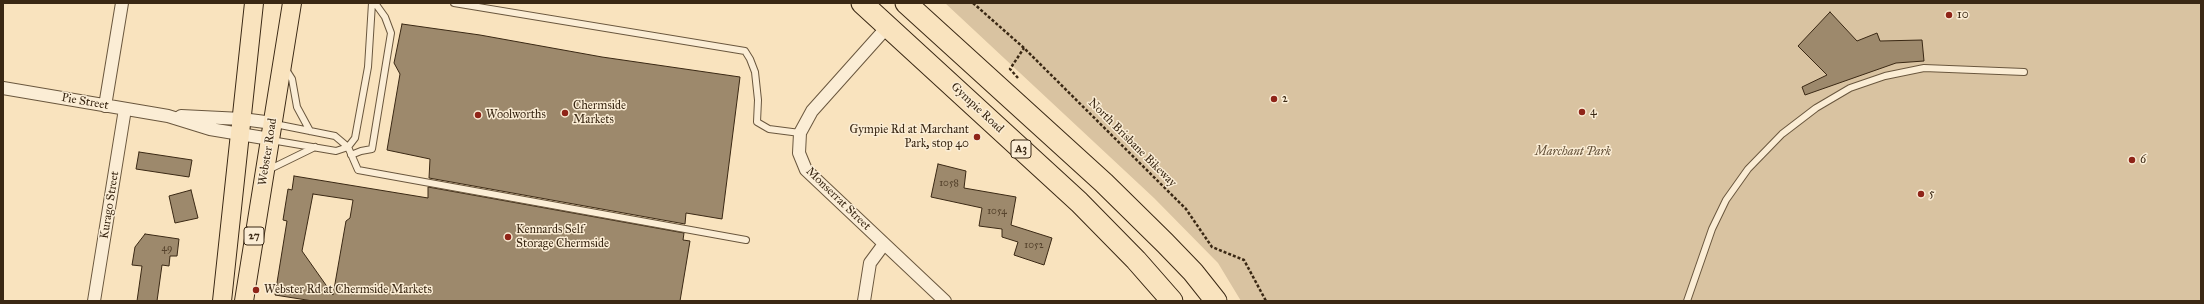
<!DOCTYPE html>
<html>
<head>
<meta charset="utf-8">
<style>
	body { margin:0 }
	#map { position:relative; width:2204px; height:304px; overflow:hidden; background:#f9e3be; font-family:"IM FELL Great Primer",serif }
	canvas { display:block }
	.frame { position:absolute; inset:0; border:4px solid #3a2814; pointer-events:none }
</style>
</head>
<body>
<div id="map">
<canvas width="2204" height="304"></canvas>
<div class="frame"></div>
</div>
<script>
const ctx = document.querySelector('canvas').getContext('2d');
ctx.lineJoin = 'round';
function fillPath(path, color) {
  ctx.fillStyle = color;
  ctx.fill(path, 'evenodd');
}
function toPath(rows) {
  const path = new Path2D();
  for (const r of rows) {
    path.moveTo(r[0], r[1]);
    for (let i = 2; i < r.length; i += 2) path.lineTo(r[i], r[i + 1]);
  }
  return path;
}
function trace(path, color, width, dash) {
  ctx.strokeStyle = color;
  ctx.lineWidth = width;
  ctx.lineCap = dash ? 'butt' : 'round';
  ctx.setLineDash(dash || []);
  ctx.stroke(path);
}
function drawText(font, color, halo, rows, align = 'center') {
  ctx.font = font + ' "IM FELL Great Primer",serif';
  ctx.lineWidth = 3;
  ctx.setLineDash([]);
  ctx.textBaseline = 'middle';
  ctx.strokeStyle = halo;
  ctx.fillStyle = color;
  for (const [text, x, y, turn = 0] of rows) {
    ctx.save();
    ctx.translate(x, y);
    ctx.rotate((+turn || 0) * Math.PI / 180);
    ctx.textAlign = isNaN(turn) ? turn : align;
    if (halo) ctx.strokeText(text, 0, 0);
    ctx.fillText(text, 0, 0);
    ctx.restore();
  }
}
fillPath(toPath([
	[945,3,2201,3,2201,301,1241,301,1218,263,1154,198]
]), '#d9c3a1');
const building = toPath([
	[1830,12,1857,41,1877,33,1880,41,1922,40,1924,61,1896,63,1805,95,1802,87,1827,75,1798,46,1830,12],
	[402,24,480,35,602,57,740,77,722,219,686,213,685,224,429,178,430,159,387,150,400,74,394,63,402,24],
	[139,152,192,160,189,177,136,169,139,152],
	[938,164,966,171,964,188,1016,197,1011,225,1052,238,1044,265,1014,255,1018,242,1002,237,1002,229,979,226,982,208,931,197,938,164],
	[294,176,428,198,428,187,684,233,683,240,690,241,680,301,313,301,275,295,287,221,283,220,288,189,292,190,294,176],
	[313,194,353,200,350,218,346,221,333,295,302,251,313,194],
	[191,190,198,218,175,223,169,196,191,190],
	[145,234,179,239,177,256,170,256,169,266,162,265,157,301,137,301,142,266,132,265,135,247,145,234]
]);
fillPath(building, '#9d896c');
trace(building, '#3a2814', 1);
const lane = toPath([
	[454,3,745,51,750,59,755,72,758,100,757,122,769,129,800,133],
	[285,68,292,79,297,107,310,131],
	[275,124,335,136,348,147,358,170,746,240],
	[271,140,336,151,348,147,355,138,368,67,372,3],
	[351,155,361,151,372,149,391,33,385,17,375,3],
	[268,170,315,147],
	[1687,301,1712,229,1726,200,1748,169,1782,134,1816,108,1850,88,1885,76,1924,68,2024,72]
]);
const street = toPath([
	[888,26,812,111,800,133,799,153,806,170,945,301],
	[3,88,168,116,210,129,270,139],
	[105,106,122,3],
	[181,116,242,119,273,123],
	[94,301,125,109],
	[864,301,870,263,884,244]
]);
const primary = toPath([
	[222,301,254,3],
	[244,301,292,3]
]);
const highway = toPath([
	[862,3,1079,202,1136,260,1172,301],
	[906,3,1104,183,1165,243,1193,272,1216,301]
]);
trace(lane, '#6a573e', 8);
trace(street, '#6a573e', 14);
trace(primary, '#3a2814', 20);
trace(highway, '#3a2814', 23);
trace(toPath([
	[973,3,1024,48,1186,209,1212,247,1244,260,1266,301],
	[1018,78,1010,69,1024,48]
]), '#3a2814', 2.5, [3, 2]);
trace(lane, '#fbedd5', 6);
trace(street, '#fbedd5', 12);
trace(primary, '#f9e3be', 18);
trace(highway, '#f9e3be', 21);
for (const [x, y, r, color] of [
	[1949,15,4,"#8f2418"],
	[1274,99,4,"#8f2418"],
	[1582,112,4,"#8f2418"],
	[565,113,4,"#8f2418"],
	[478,115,4,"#8f2418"],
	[977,137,4,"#8f2418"],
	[2132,160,4,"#8f2418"],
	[1921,194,4,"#8f2418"],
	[508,237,4,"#8f2418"],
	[256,290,4,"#8f2418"]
]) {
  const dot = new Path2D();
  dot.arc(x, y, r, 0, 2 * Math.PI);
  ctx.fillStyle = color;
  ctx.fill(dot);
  trace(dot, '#fbedd5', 1.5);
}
drawText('10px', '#53402a', null, [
	["1058",949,184],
	["1054",997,212],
	["1052",1034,246],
	["49",167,249]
]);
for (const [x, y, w] of [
	[1021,149,20],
	[254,236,20]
]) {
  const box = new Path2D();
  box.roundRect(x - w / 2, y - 9, w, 18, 3);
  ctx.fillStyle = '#fbedd5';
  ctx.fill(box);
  trace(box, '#3a2814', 1);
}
drawText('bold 11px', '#3a2814', null, [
	["A3",1021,149],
	["27",254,236]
]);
drawText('12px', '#3a2814', '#fbedd5', [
	["10",1957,15],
	["2",1282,99],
	["Chermside",573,106],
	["Markets",573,120],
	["4",1590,112],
	["Woolworths",486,115],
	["Gympie Rd at Marchant",969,130,"right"],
	["Park, stop 40",969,144,"right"],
	["6",2140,160],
	["5",1929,194],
	["Kennards Self",516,230],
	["Storage Chermside",516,244],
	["Webster Rd at Chermside Markets",264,290]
], 'left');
drawText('12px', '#3a2814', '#fbedd5', [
	["Pie Street",85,102,10],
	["Gympie Road",977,108,43],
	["North Brisbane Bikeway",1132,143,45],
	["Webster Road",268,152,-81],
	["Monserrat Street",838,199,44],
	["Kurago Street",110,205,-81]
]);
drawText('italic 12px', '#624f37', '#fbedd5', [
	["Marchant Park",1573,152]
]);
</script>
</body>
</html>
